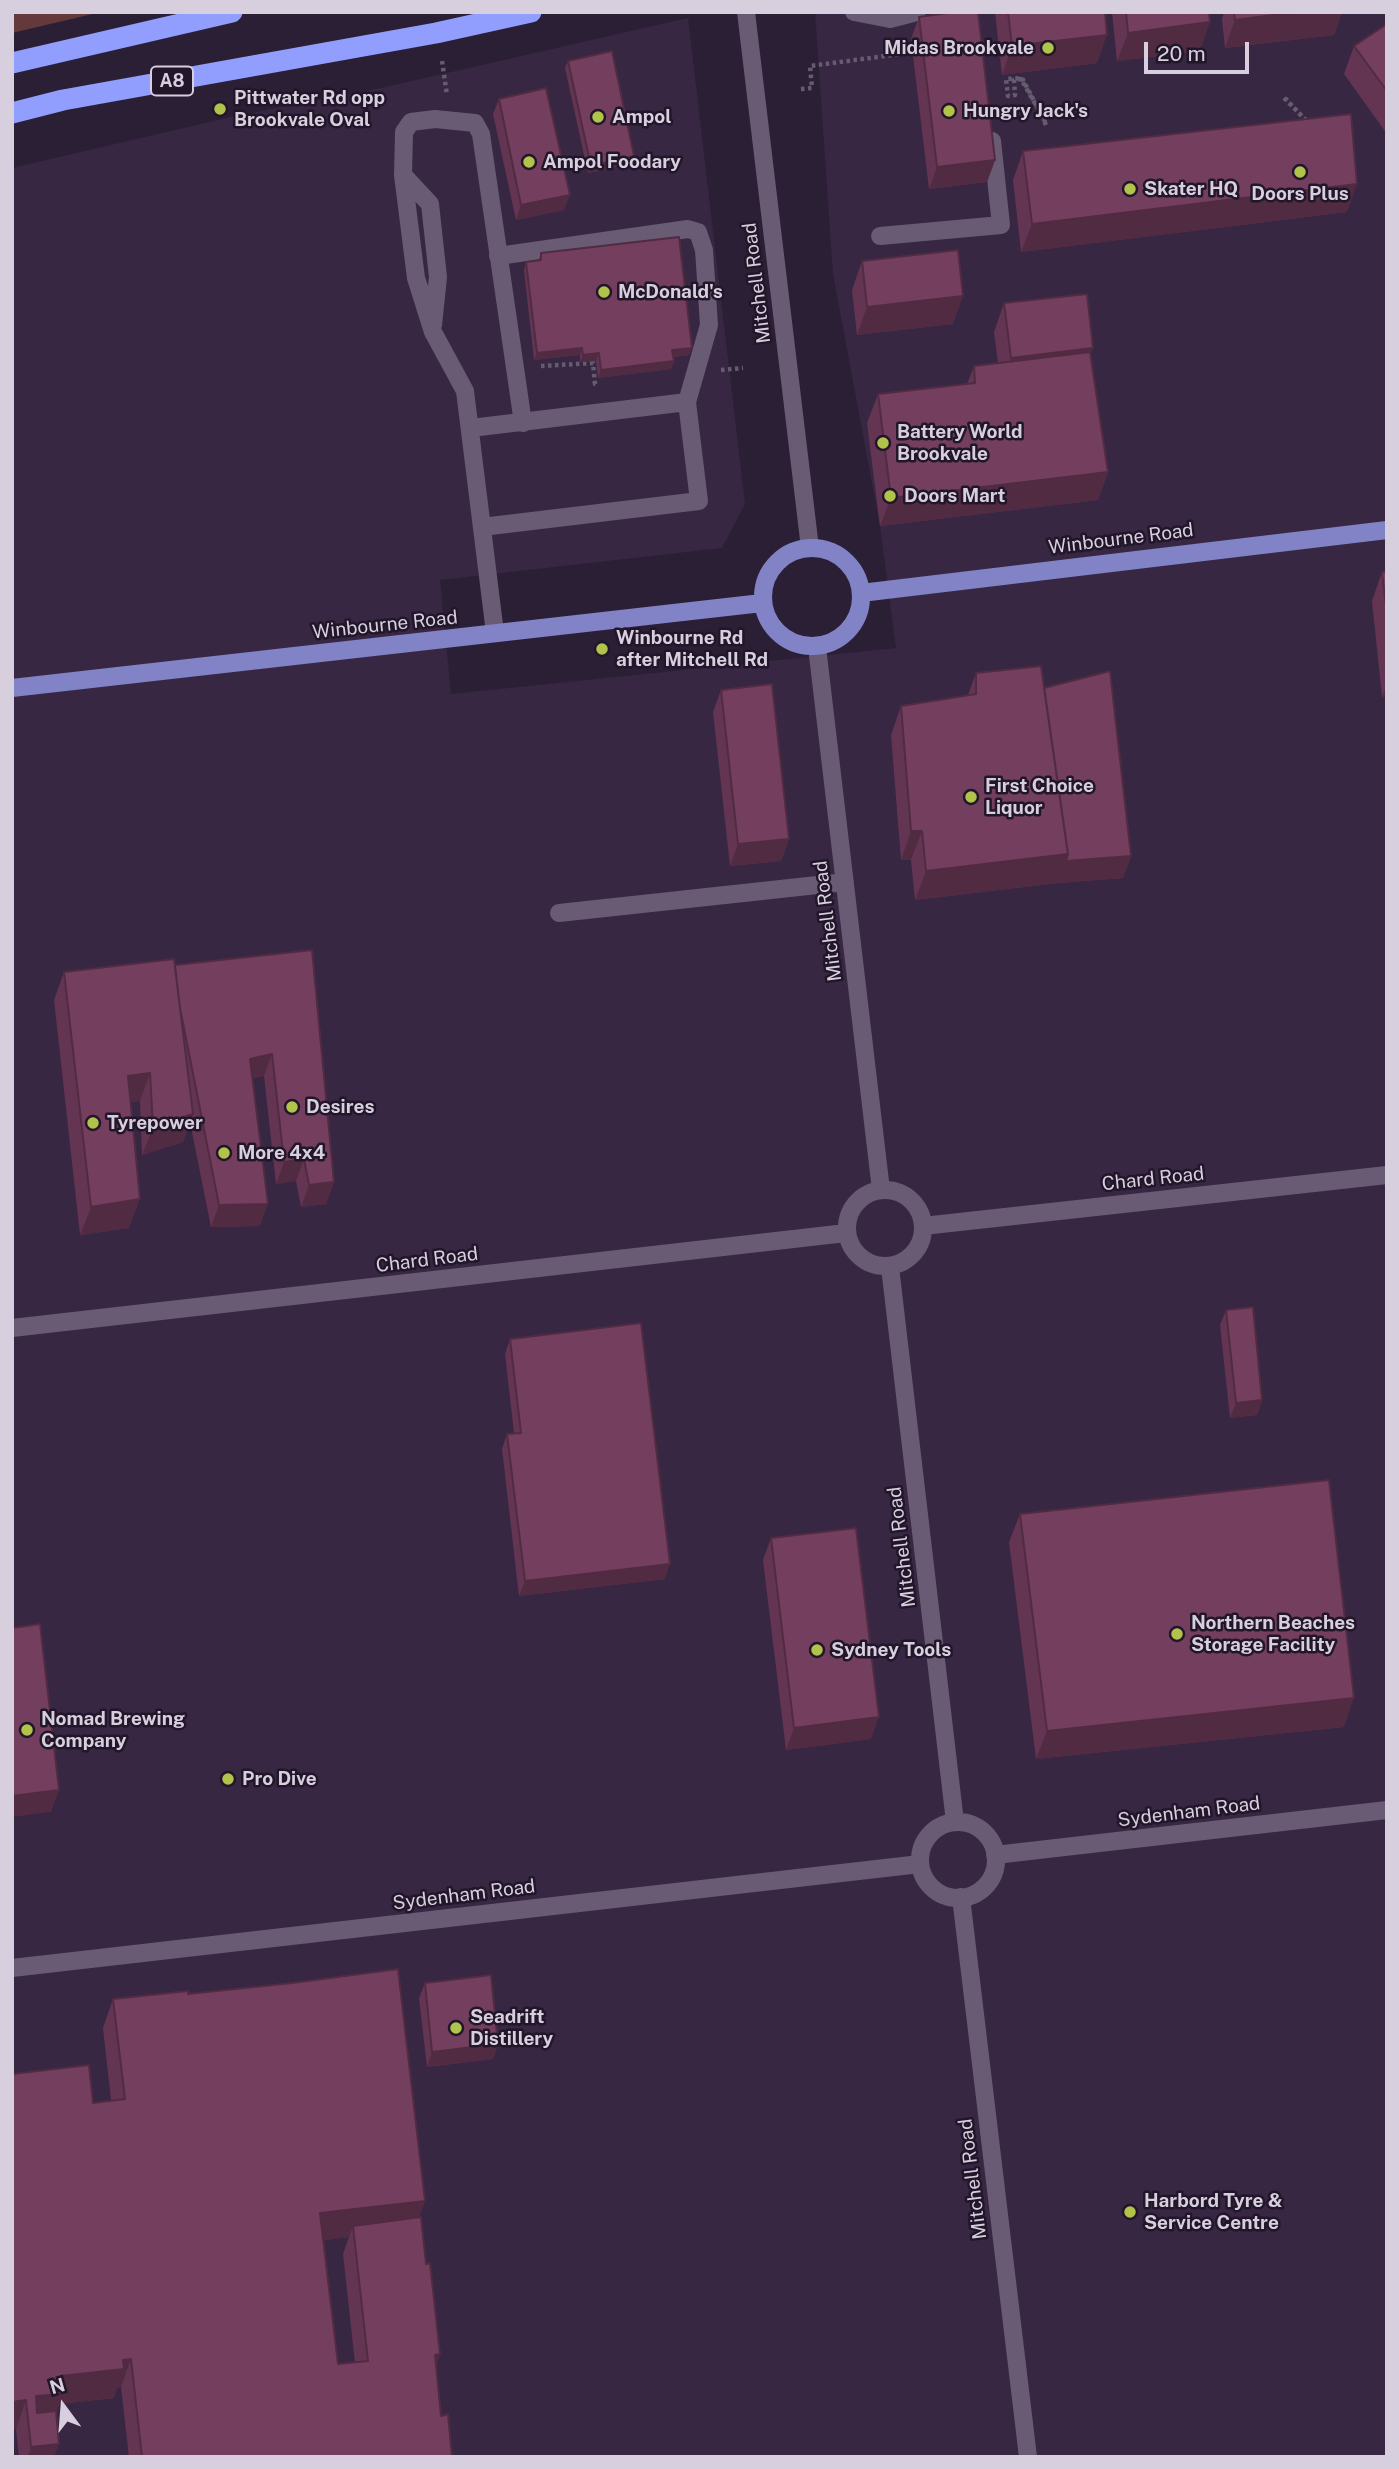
<!DOCTYPE html>
<html>
<head>
<meta charset="utf-8">
<style>
	body { margin:0 }
	#map { position:relative; width:1399px; height:2469px; overflow:hidden; background:#2b1f35; font-family:"Public Sans",sans-serif }
	canvas { display:block }
	.frame { position:absolute; inset:0; border:14px solid #d7cfde; pointer-events:none }
	.north { position:absolute; left:28px; top:2371px; width:70px; height:70px; -webkit-text-stroke:5px #22162a; paint-order:stroke; rotate:344deg; font-size:19px; font-weight:700; line-height:28px; text-align:center; color:#d7cfde }
	.north::after { content:''; display:block; margin:auto; width:24px; height:32px; background:#d7cfde; clip-path:polygon(50% 0,100% 100%,50% 72%,0 100%) }
	.scale { position:absolute; left:1144px; top:42px; width:105px; height:32px; box-sizing:border-box; border:4px solid #d7cfde; border-top:0; padding-left:9px; font-size:21px; line-height:24px; white-space:nowrap; color:#d7cfde; -webkit-text-stroke:5px #22162a; paint-order:stroke }
</style>
</head>
<body>
<div id="map">
<canvas width="1399" height="2469"></canvas>
<div class="frame"></div>
<div class="north">N</div>
<div class="scale">20 m</div>
</div>
<script>
const ctx = document.querySelector('canvas').getContext('2d');
ctx.lineJoin = 'round';
function fillPath(path, color) {
  ctx.fillStyle = color;
  ctx.fill(path, 'evenodd');
}
function toPath(rows) {
  const path = new Path2D();
  for (const r of rows) {
    if (r.length === 3) {
      path.moveTo(r[0] + r[2], r[1]);
      path.arc(r[0], r[1], r[2], 0, 2 * Math.PI);
      continue;
    }
    path.moveTo(r[0], r[1]);
    for (let i = 2; i < r.length; i += 2) path.lineTo(r[i], r[i + 1]);
  }
  return path;
}
function trace(path, color, width, dash) {
  ctx.strokeStyle = color;
  ctx.lineWidth = width;
  ctx.lineCap = dash ? 'butt' : 'round';
  ctx.setLineDash(dash || []);
  ctx.stroke(path);
}
function drawText(font, color, halo, rows, align = 'center') {
  ctx.font = font + ' "Public Sans",sans-serif';
  ctx.lineWidth = 5;
  ctx.setLineDash([]);
  ctx.textBaseline = 'middle';
  ctx.strokeStyle = halo;
  ctx.fillStyle = color;
  for (const [text, x, y, turn = 0] of rows) {
    ctx.save();
    ctx.translate(x, y);
    ctx.rotate((+turn || 0) * Math.PI / 180);
    ctx.textAlign = isNaN(turn) ? turn : align;
    if (halo) ctx.strokeText(text, 0, 0);
    ctx.fillText(text, 0, 0);
    ctx.restore();
  }
}
fillPath(toPath([
	[815,12,1387,12,1387,2457,12,2457,12,168,231,117,381,88,688,18,745,504,722,548,440,580,451,694,896,648,880,526,833,274]
]), '#372742');
fillPath(toPath([
	[12,12,101,12,12,33]
]), '#63393b');
trace(toPath([
	[442,61,447,95],
	[801,89,812,88,810,66,908,53],
	[1284,98,1308,122],
	[1285,98,1308,123],
	[1046,125,1041,114,1022,78,1006,79,1008,96,1015,95,1014,80,1021,79,1041,114,1047,125],
	[541,366,593,363,595,384,598,384],
	[721,370,743,368]
]), '#665c6f', 4.5, [3.5, 3.5]);
trace(toPath([
	[746,12,810,548],
	[854,12,890,19,917,12],
	[403,175,430,204,438,277,433,325],
	[880,236,1001,225,992,141],
	[498,256,688,229,698,232,704,250,709,325,687,402],
	[471,428,687,402,699,501,482,527],
	[495,633,465,391,433,332,416,278,403,175,404,132,411,122,435,119,475,123,481,134,523,423],
	[817,647,881,1190],
	[559,913,845,882],
	[885,1228,38],
	[923,1226,1387,1175],
	[890,1267,955,1822],
	[12,1328,846,1233],
	[958,1860,38],
	[995,1855,1387,1810],
	[961,1897,1028,2457],
	[12,1968,920,1864]
]), '#695b74', 18);
trace(toPath([
	[812,597,49],
	[861,593,1387,530],
	[12,688,762,603]
]), '#8183c6', 18);
trace(toPath([
	[12,63,232,12],
	[12,113,63,100,436,33,531,12]
]), '#919efd', 21);
fillPath(toPath([
	[995,12,1105,12,1097,63,1002,75],
	[1112,12,1209,12,1200,51,1117,61],
	[1224,12,1342,12,1334,35,1225,48,1222,19],
	[919,17,995,160,987,182,929,189,911,39],
	[1387,24,1387,134,1344,74,1354,46],
	[568,61,634,156,631,164,588,173,565,68],
	[499,99,564,210,516,220,493,114],
	[1023,151,1347,212,1021,252,1013,180],
	[541,253,689,355,673,357,674,361,671,369,598,378,596,361,580,362,580,355,534,360,524,270,526,262,538,261],
	[862,261,953,324,857,335,852,290],
	[1004,303,1091,355,1108,472,1098,500,880,526,867,423,878,394,967,384,974,366,998,363,994,332],
	[1382,572,1387,572,1387,696,1382,697,1372,601],
	[976,673,1044,688,1131,856,1123,878,1058,883,915,900,911,860,901,860,891,735,901,706,968,695],
	[721,690,789,839,781,861,730,866,713,712],
	[312,950,334,1182,326,1204,301,1207,296,1181,276,1184,264,1076,252,1078,260,1226,211,1227,190,1122,183,1142,142,1155,140,1101,130,1102,129,1228,80,1235,54,1000,64,972,175,965],
	[1226,1310,1262,1400,1257,1415,1230,1418,1220,1325],
	[510,1339,665,1579,519,1596,502,1449,507,1434,514,1433,505,1354],
	[1020,1514,1344,1727,1036,1759,1009,1542],
	[771,1538,871,1739,786,1750,763,1560],
	[425,1983,498,2044,493,2059,427,2067,419,1998],
	[188,1994,425,2201,419,2217,440,2354,436,2365,441,2416,452,2457,129,2457,121,2387,117,2388,114,2398,59,2404,56,2413,54,2457,19,2457,16,2429,93,2103,111,2100,103,2028,113,1999],
	[349,2237,343,2254,355,2363,338,2364,324,2240]
]), '#643552');
fillPath(toPath([
	[1296,12,1342,12,1334,35,1225,48,1235,20],
	[1210,22,1200,51,1117,61,1128,33],
	[1107,35,1097,63,1002,75,1012,46],
	[634,156,631,164,588,173,591,166],
	[995,160,987,182,929,189,937,167],
	[1357,184,1347,212,1021,252,1032,224],
	[570,195,564,210,516,220,521,205],
	[963,296,953,324,857,335,867,307],
	[582,348,580,355,534,360,537,353],
	[692,348,689,355,670,358,672,350],
	[1093,348,1083,377,1001,387,1011,358],
	[599,353,596,361,580,362,583,355],
	[674,361,671,369,598,378,601,370],
	[1108,472,1098,500,880,526,891,498],
	[1387,683,1387,696,1382,697],
	[911,831,922,831,911,860,901,860],
	[789,839,781,861,730,866,738,844],
	[1068,854,1131,856,1123,878,1058,883,915,900,926,871],
	[272,1054,264,1076,242,1081,250,1059],
	[150,1073,140,1101,117,1104,128,1076],
	[193,1114,183,1142,142,1155,153,1127],
	[304,1159,296,1181,276,1184,284,1162],
	[334,1182,326,1204,301,1207,309,1185],
	[140,1199,129,1228,80,1235,91,1207],
	[268,1204,260,1226,211,1227,219,1205],
	[1262,1400,1257,1415,1230,1418,1236,1403],
	[670,1564,665,1579,519,1596,525,1581],
	[1354,1698,1344,1727,1036,1759,1047,1731],
	[879,1717,871,1739,786,1750,794,1728],
	[59,1790,51,1812,12,1817,12,1796],
	[498,2044,493,2059,427,2067,432,2052],
	[425,2201,415,2229,353,2226,349,2237,310,2242,320,2213],
	[440,2354,430,2382,435,2355],
	[131,2359,121,2387,117,2388,114,2398,59,2404,52,2422,28,2417,36,2396,61,2376,123,2360],
	[26,2400,16,2429,12,2429,12,2402],
	[59,2444,54,2457,28,2457,31,2447]
]), '#512b42');
const building = toPath([
	[955,12,978,12,995,160,937,167,919,17,955,12],
	[1008,12,1105,12,1107,35,1012,46,1008,12],
	[1126,12,1209,12,1210,22,1128,33,1126,12],
	[1234,12,1296,12,1235,20,1234,12],
	[1387,24,1387,91,1354,46,1387,24],
	[612,51,634,156,591,166,568,61,612,51],
	[546,88,570,195,521,205,499,99,546,88],
	[1351,114,1357,184,1032,224,1023,151,1351,114],
	[679,237,692,348,672,350,674,361,601,370,599,353,583,355,582,348,537,353,526,262,541,260,541,253,679,237],
	[958,250,963,296,867,307,862,261,958,250],
	[1087,294,1093,348,1011,358,1004,303,1087,294],
	[1090,352,1108,472,891,498,878,394,975,383,974,366,1090,352],
	[1382,572,1387,572,1387,616,1382,572],
	[1041,666,1068,854,926,871,922,831,911,831,901,706,976,694,976,673,1041,666],
	[1110,671,1131,856,1066,861,1068,854,1044,688,1110,671],
	[772,684,789,839,738,844,721,690,772,684],
	[312,950,334,1182,309,1185,304,1159,284,1162,272,1054,250,1059,268,1204,219,1205,180,1008,175,965,312,950],
	[174,959,193,1114,153,1127,150,1073,128,1076,140,1199,91,1207,64,972,174,959],
	[1253,1307,1262,1400,1236,1403,1226,1310,1253,1307],
	[641,1323,670,1564,525,1581,507,1434,521,1433,510,1339,641,1323],
	[1329,1480,1354,1698,1047,1731,1020,1514,1329,1480],
	[856,1528,879,1717,794,1728,771,1538,856,1528],
	[40,1624,59,1790,12,1796,12,1628,40,1624],
	[398,1969,425,2201,320,2213,338,2364,368,2361,353,2226,421,2217,426,2264,430,2263,440,2354,435,2355,441,2416,448,2414,452,2457,142,2457,131,2359,123,2360,124,2369,61,2376,63,2394,36,2396,37,2413,56,2411,59,2444,31,2447,26,2400,12,2402,12,2074,89,2065,93,2103,125,2099,113,1999,188,1991,188,1994,292,1983,398,1969],
	[491,1975,498,2044,432,2052,425,1983,491,1975]
]);
fillPath(building, '#743e5f');
trace(building, '#512b42', 2);
for (const [x, y, r, color] of [
	[1048,48,7,"#b2c34c"],
	[220,109,7,"#b2c34c"],
	[949,111,7,"#b2c34c"],
	[598,117,7,"#b2c34c"],
	[529,162,7,"#b2c34c"],
	[1300,172,7,"#b2c34c"],
	[1130,189,7,"#b2c34c"],
	[604,292,7,"#b2c34c"],
	[883,443,7,"#b2c34c"],
	[890,496,7,"#b2c34c"],
	[602,649,7,"#b2c34c"],
	[971,797,7,"#b2c34c"],
	[292,1107,7,"#b2c34c"],
	[93,1123,7,"#b2c34c"],
	[224,1153,7,"#b2c34c"],
	[1177,1634,7,"#b2c34c"],
	[817,1650,7,"#b2c34c"],
	[27,1730,7,"#b2c34c"],
	[228,1779,7,"#b2c34c"],
	[456,2028,7,"#b2c34c"],
	[1130,2212,7,"#b2c34c"]
]) {
  const dot = new Path2D();
  dot.arc(x, y, r, 0, 2 * Math.PI);
  ctx.fillStyle = color;
  ctx.fill(dot);
  trace(dot, '#22162a', 2.5);
}
for (const [x, y, w] of [
	[172,81,42]
]) {
  const box = new Path2D();
  box.roundRect(x - w / 2, y - 14.5, w, 29, 5);
  ctx.fillStyle = '#22162a';
  ctx.fill(box);
  trace(box, '#d7cfde', 2);
}
drawText('bold 18px', '#d7cfde', null, [
	["A8",172,81]
]);
drawText('bold 19px', '#d7cfde', '#22162a', [
	["Midas Brookvale",1034,48,"right"],
	["Pittwater Rd opp",234,98],
	["Brookvale Oval",234,120],
	["Hungry Jack's",963,111],
	["Ampol",612,117],
	["Ampol Foodary",543,162],
	["Skater HQ",1144,189],
	["Doors Plus",1300,194,"center"],
	["McDonald's",618,292],
	["Battery World",897,432],
	["Brookvale",897,454],
	["Doors Mart",904,496],
	["Winbourne Rd",616,638],
	["after Mitchell Rd",616,660],
	["First Choice",985,786],
	["Liquor",985,808],
	["Desires",306,1107],
	["Tyrepower",107,1123],
	["More 4x4",238,1153],
	["Northern Beaches",1191,1623],
	["Storage Facility",1191,1645],
	["Sydney Tools",831,1650],
	["Nomad Brewing",41,1719],
	["Company",41,1741],
	["Pro Dive",242,1779],
	["Seadrift",470,2017],
	["Distillery",470,2039],
	["Harbord Tyre &",1144,2201],
	["Service Centre",1144,2223]
], 'left');
drawText('19px', '#d7cfde', '#22162a', [
	["Mitchell Road",757,283,-97],
	["Winbourne Road",1121,539,-7],
	["Winbourne Road",385,625,-6],
	["Mitchell Road",828,921,-97],
	["Chard Road",1153,1179,-6],
	["Chard Road",427,1260,-7],
	["Mitchell Road",902,1547,-97],
	["Sydenham Road",1189,1812,-7],
	["Sydenham Road",464,1895,-7],
	["Mitchell Road",973,2179,-97]
]);
</script>
</body>
</html>
